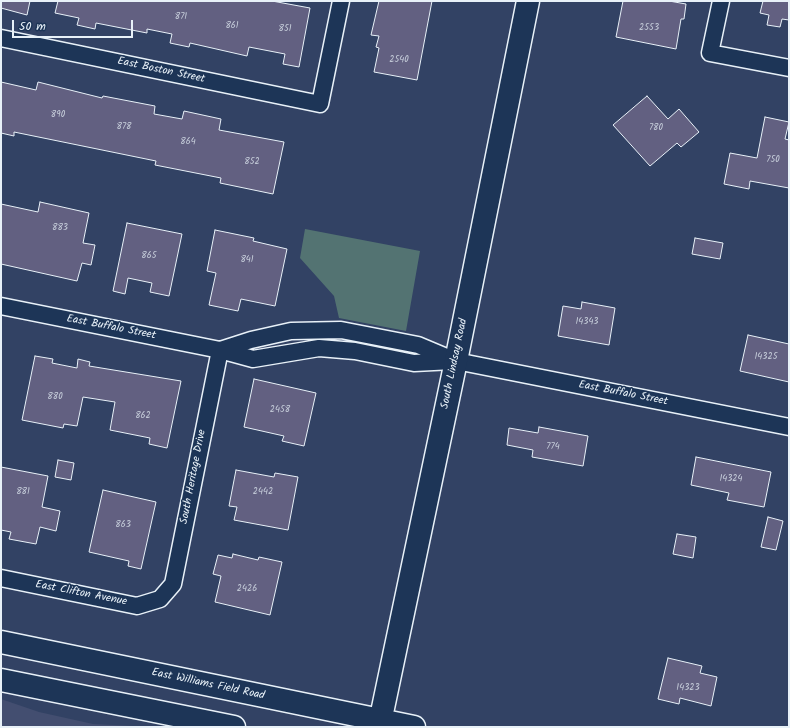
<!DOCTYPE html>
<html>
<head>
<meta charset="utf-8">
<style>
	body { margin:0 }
	#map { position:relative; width:790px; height:728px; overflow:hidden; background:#324264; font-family:Kalam,sans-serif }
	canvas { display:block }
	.frame { position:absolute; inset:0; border:2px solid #e8f1f8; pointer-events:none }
	.scale { position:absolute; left:12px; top:20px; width:121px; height:18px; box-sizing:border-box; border:2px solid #e8f1f8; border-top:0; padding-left:5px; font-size:12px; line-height:14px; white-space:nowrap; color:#e8f1f8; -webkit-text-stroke:3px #1d3557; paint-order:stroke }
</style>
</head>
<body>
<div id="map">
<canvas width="790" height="728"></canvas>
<div class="frame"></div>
<div class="scale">50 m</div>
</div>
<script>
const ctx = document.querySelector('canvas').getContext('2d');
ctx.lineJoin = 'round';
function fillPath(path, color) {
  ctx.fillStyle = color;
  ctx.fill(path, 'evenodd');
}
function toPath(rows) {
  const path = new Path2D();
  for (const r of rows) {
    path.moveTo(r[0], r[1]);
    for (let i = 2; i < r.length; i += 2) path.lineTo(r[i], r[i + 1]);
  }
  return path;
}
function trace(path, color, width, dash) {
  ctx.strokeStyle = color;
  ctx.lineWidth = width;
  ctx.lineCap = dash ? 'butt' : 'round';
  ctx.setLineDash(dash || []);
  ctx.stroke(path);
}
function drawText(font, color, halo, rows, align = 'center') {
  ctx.font = font + ' Kalam,sans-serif';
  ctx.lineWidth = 3;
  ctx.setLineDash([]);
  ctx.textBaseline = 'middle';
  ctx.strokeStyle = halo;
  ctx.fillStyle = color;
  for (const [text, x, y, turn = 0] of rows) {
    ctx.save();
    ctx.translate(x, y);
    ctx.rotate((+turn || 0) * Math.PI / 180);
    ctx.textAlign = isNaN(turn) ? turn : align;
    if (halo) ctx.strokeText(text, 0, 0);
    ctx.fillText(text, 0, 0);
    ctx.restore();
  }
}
fillPath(toPath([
	[1,699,39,712,93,724,153,727,1,727]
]), '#434e70');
fillPath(toPath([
	[305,229,420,251,406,331,339,318,334,296,300,258]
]), '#537372');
const building = toPath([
	[1,1,30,1,27,15,1,8,1,1],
	[58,1,272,1,310,8,299,67,283,64,285,54,249,47,247,56,190,43,189,47,170,43,172,34,147,29,147,33,96,23,95,29,77,25,79,18,55,13,58,1],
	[379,1,432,1,417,80,374,72,379,48,376,47,379,36,371,35,379,1],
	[623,1,669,1,686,4,684,19,681,19,676,49,616,37,623,1],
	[763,1,789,1,789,20,782,19,780,27,767,25,769,15,760,13,763,1],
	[1,82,36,90,38,82,102,98,103,96,155,106,154,114,182,119,184,111,221,119,219,130,284,142,273,194,220,183,221,178,155,165,156,161,14,132,14,136,1,133,1,82],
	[647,96,668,119,679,109,699,132,681,147,677,143,650,166,613,125,647,96],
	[765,117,789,122,785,139,789,140,789,188,750,181,749,189,724,184,730,153,757,158,765,117],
	[40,202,89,213,83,243,95,245,91,265,82,263,77,281,1,264,1,204,38,212,40,202],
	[127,223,182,234,169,296,150,292,152,283,128,278,125,294,113,291,127,223],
	[215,230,254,238,253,241,287,249,275,306,241,299,238,311,209,305,216,273,207,271,215,230],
	[695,238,723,243,720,259,692,254,695,238],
	[582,302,615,308,609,345,558,336,563,306,581,309,582,302],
	[748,335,789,344,789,382,740,371,748,335],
	[35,356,53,359,52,363,77,368,78,359,90,362,89,366,181,381,167,448,149,444,150,438,110,430,115,402,83,397,77,426,64,424,63,428,22,420,35,356],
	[254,379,316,393,304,446,282,441,284,436,244,427,254,379],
	[539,427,588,436,583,466,532,457,533,450,507,445,509,428,538,433,539,427],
	[696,457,771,472,764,507,727,500,729,493,691,485,696,457],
	[58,460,74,463,71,480,55,477,58,460],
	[1,467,48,476,42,507,60,511,56,531,40,527,36,544,9,539,11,532,1,530,1,467],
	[236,470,274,477,275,473,298,477,288,530,234,520,237,507,229,506,236,470],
	[103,490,156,502,141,569,128,566,129,561,89,552,103,490],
	[768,517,783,521,776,550,761,547,768,517],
	[677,534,696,537,693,558,673,554,677,534],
	[233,554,258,560,259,557,282,562,270,615,215,602,221,576,213,574,218,555,232,558,233,554],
	[668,658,702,666,700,673,717,677,711,706,680,698,679,704,658,699,668,658]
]);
fillPath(building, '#626081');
trace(building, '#e8f1f8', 1);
const minor = toPath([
	[721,1,710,53,789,68],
	[1,38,320,104,341,1],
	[1,306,220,350,253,359,319,348,355,351,414,363,453,361],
	[220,350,251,340,291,331,341,330,418,345,456,361,789,427],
	[1,578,137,606,160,599,173,584,220,350]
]);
const secondary = toPath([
	[1,642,414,727],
	[1,680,234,727],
	[379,727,456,361,528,1]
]);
trace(minor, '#e8f1f8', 19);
trace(secondary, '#e8f1f8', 25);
trace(minor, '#1d3557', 16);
trace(secondary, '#1d3557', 22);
drawText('9px', '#c6cdda', null, [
	["871",181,17],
	["861",232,26],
	["2553",649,28],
	["851",285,29],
	["2540",399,60],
	["890",58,115],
	["878",124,127],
	["780",656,128],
	["864",188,142],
	["750",773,160],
	["852",252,162],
	["883",60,228],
	["865",149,256],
	["841",247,260],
	["14343",587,322],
	["14325",766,357],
	["880",55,397],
	["2458",280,410],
	["862",143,416],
	["774",553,447],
	["14324",731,479],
	["881",23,492],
	["2442",263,492],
	["863",123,525],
	["2426",247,589],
	["14323",688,688]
]);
drawText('11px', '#e8f1f8', '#1d3557', [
	["East Boston Street",161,71,12],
	["East Buffalo Street",111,328,11],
	["South Lindsay Road",455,364,-78],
	["East Buffalo Street",623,394,11],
	["South Heritage Drive",194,477,-79],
	["East Clifton Avenue",81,594,11],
	["East Williams Field Road",208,685,12]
]);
</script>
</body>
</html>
